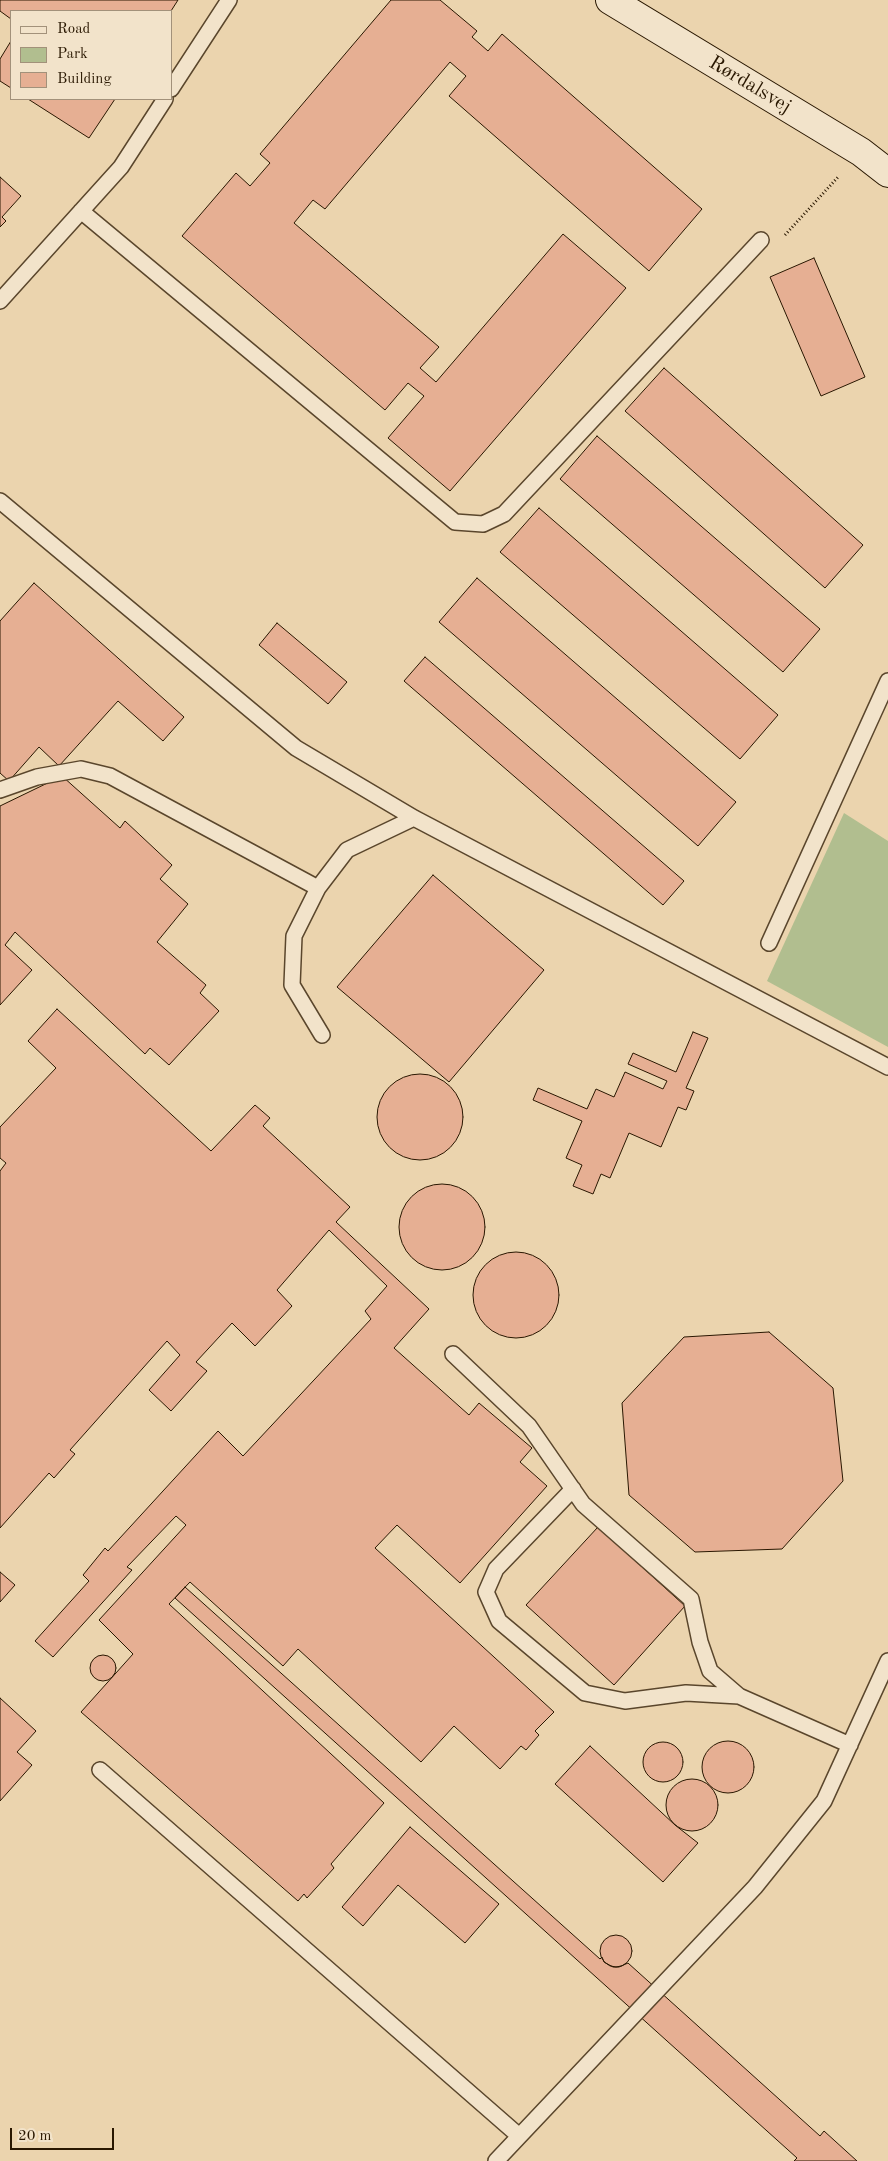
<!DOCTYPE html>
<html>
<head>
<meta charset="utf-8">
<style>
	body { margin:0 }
	#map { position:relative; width:888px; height:2161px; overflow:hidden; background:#ebd4ae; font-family:"Old Standard TT",serif }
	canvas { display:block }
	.legend { position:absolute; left:10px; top:10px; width:162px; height:90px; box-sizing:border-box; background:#f2e3ca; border:1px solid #a2917a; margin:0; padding:6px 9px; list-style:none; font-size:15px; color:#291701 }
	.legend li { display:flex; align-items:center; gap:10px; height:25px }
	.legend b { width:25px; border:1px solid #a2917a }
	.scale { position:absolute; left:10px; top:2128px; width:104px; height:22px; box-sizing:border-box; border:2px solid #291701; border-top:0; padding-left:6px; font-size:15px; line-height:18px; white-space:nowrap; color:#291701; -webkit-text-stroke:4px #f2e3ca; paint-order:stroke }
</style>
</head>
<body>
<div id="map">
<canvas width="888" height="2161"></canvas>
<ul class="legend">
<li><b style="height:6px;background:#f2e3ca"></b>Road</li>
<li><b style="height:14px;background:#b1be8f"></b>Park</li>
<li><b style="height:14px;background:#e6af93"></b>Building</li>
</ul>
<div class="scale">20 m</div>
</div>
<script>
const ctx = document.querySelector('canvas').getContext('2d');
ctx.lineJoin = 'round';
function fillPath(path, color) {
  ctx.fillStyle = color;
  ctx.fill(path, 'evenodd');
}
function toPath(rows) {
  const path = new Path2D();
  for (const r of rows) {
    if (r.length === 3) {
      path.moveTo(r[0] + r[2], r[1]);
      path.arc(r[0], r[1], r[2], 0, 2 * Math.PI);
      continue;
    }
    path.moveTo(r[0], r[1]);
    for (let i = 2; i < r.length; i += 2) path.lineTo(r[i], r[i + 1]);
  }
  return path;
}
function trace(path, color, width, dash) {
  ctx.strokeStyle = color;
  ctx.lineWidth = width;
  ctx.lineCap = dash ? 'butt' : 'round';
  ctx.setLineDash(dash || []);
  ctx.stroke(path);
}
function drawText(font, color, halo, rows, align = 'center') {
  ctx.font = font + ' "Old Standard TT",serif';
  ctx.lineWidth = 5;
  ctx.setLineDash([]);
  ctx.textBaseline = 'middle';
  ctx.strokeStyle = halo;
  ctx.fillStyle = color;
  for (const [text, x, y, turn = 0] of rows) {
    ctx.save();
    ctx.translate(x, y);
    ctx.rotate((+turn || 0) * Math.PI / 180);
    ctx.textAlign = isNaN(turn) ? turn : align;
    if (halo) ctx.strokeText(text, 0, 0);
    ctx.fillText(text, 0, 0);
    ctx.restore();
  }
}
fillPath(toPath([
	[844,813,888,841,888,1047,767,981]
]), '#b1be8f');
const building = toPath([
	[0,0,178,0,171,11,11,11,11,19,0,11,0,0],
	[391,0,440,0,477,31,472,37,488,51,502,34,702,209,649,271,449,96,466,76,450,62,325,209,313,200,294,223,439,347,420,368,436,382,563,234,626,288,450,491,388,438,424,396,408,383,385,410,182,236,236,173,250,186,270,163,260,154,391,0],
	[11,41,11,88,0,81,0,59,11,41],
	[28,99,115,99,89,138,28,99],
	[0,177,21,196,2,217,6,221,0,227,0,177],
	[814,258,865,377,821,396,770,277,814,258],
	[664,368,863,545,825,588,625,411,664,368],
	[597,436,820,629,783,672,560,479,597,436],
	[539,508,778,715,740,759,500,552,539,508],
	[477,578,736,802,698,846,439,622,477,578],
	[34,583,184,717,163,741,118,701,59,766,39,747,9,781,0,773,0,621,34,583],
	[277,623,347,682,328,704,259,645,277,623],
	[425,657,684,881,663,905,404,681,425,657],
	[62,776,120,828,125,821,172,865,160,879,188,904,157,942,206,985,200,993,219,1011,169,1065,150,1048,145,1054,15,932,5,945,32,970,0,1005,0,806,62,776],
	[433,875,544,970,449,1082,337,987,433,875],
	[57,1009,211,1151,255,1105,270,1118,263,1126,350,1207,336,1222,429,1309,394,1348,469,1415,479,1403,532,1448,520,1462,547,1486,460,1583,397,1525,375,1548,554,1712,535,1731,539,1735,526,1750,521,1746,500,1769,454,1726,421,1762,298,1649,283,1666,190,1582,169,1604,384,1803,331,1864,334,1868,307,1898,304,1894,298,1901,81,1712,133,1654,99,1620,186,1525,176,1516,127,1567,132,1570,53,1657,35,1641,89,1581,83,1575,105,1548,108,1551,218,1431,243,1456,371,1319,365,1311,387,1286,329,1230,277,1290,292,1306,255,1346,232,1323,196,1362,207,1371,171,1411,149,1390,180,1355,167,1341,70,1450,75,1454,54,1478,49,1473,0,1528,0,1171,6,1163,0,1158,0,1127,56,1068,28,1041,57,1009],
	[693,1032,708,1038,686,1088,694,1091,686,1110,678,1107,661,1147,629,1133,610,1178,601,1174,593,1194,573,1186,582,1165,566,1158,582,1121,533,1100,538,1088,587,1109,596,1089,614,1097,625,1072,663,1089,667,1081,628,1064,633,1053,676,1072,693,1032],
	[420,1117,43],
	[442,1227,43],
	[516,1295,43],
	[769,1332,833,1388,843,1481,782,1549,695,1552,629,1495,622,1403,684,1337,769,1332],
	[598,1527,685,1606,614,1685,526,1605,598,1527],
	[0,1572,15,1585,0,1602,0,1572],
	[185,1587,600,1959,602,1957,604,1962,613,1967,619,1967,628,1963,820,2136,824,2131,857,2161,794,2161,797,2158,175,1598,185,1587],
	[103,1668,13],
	[0,1698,36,1731,17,1752,32,1765,0,1801,0,1698],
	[728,1767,26],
	[663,1762,20],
	[590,1746,675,1825,698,1843,663,1882,555,1784,590,1746],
	[692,1805,26],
	[410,1827,499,1904,465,1943,398,1885,363,1926,342,1907,410,1827],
	[616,1951,16]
]);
fillPath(building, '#e6af93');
trace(building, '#291701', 1);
const lane = toPath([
	[171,89,229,0],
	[81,211,455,522,483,524,504,514,761,240],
	[0,301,121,167,165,99],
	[0,501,296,748,414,818,888,1067],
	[0,790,37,777,81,769,110,776,318,888],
	[769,943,888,681],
	[322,1035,292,985,294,936,318,888,347,850,414,818],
	[453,1354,529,1426,583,1504,691,1599,700,1642,710,1671,739,1696,850,1745],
	[573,1489,496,1569,486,1592,499,1621,585,1693,625,1701,686,1693,739,1696],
	[100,1770,518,2135],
	[496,2161,755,1887,824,1801,888,1661]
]);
const secondary = toPath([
	[610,0,861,152,888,173]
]);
trace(lane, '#5a462c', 18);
trace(secondary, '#291701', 30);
trace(toPath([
	[785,235,839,176]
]), '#291701', 3, [1, 2.5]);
trace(lane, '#f2e3ca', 15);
trace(secondary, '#f2e3ca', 28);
drawText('20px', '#291701', '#f2e3ca', [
	["Rørdalsvej",750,85,31]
]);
</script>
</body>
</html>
